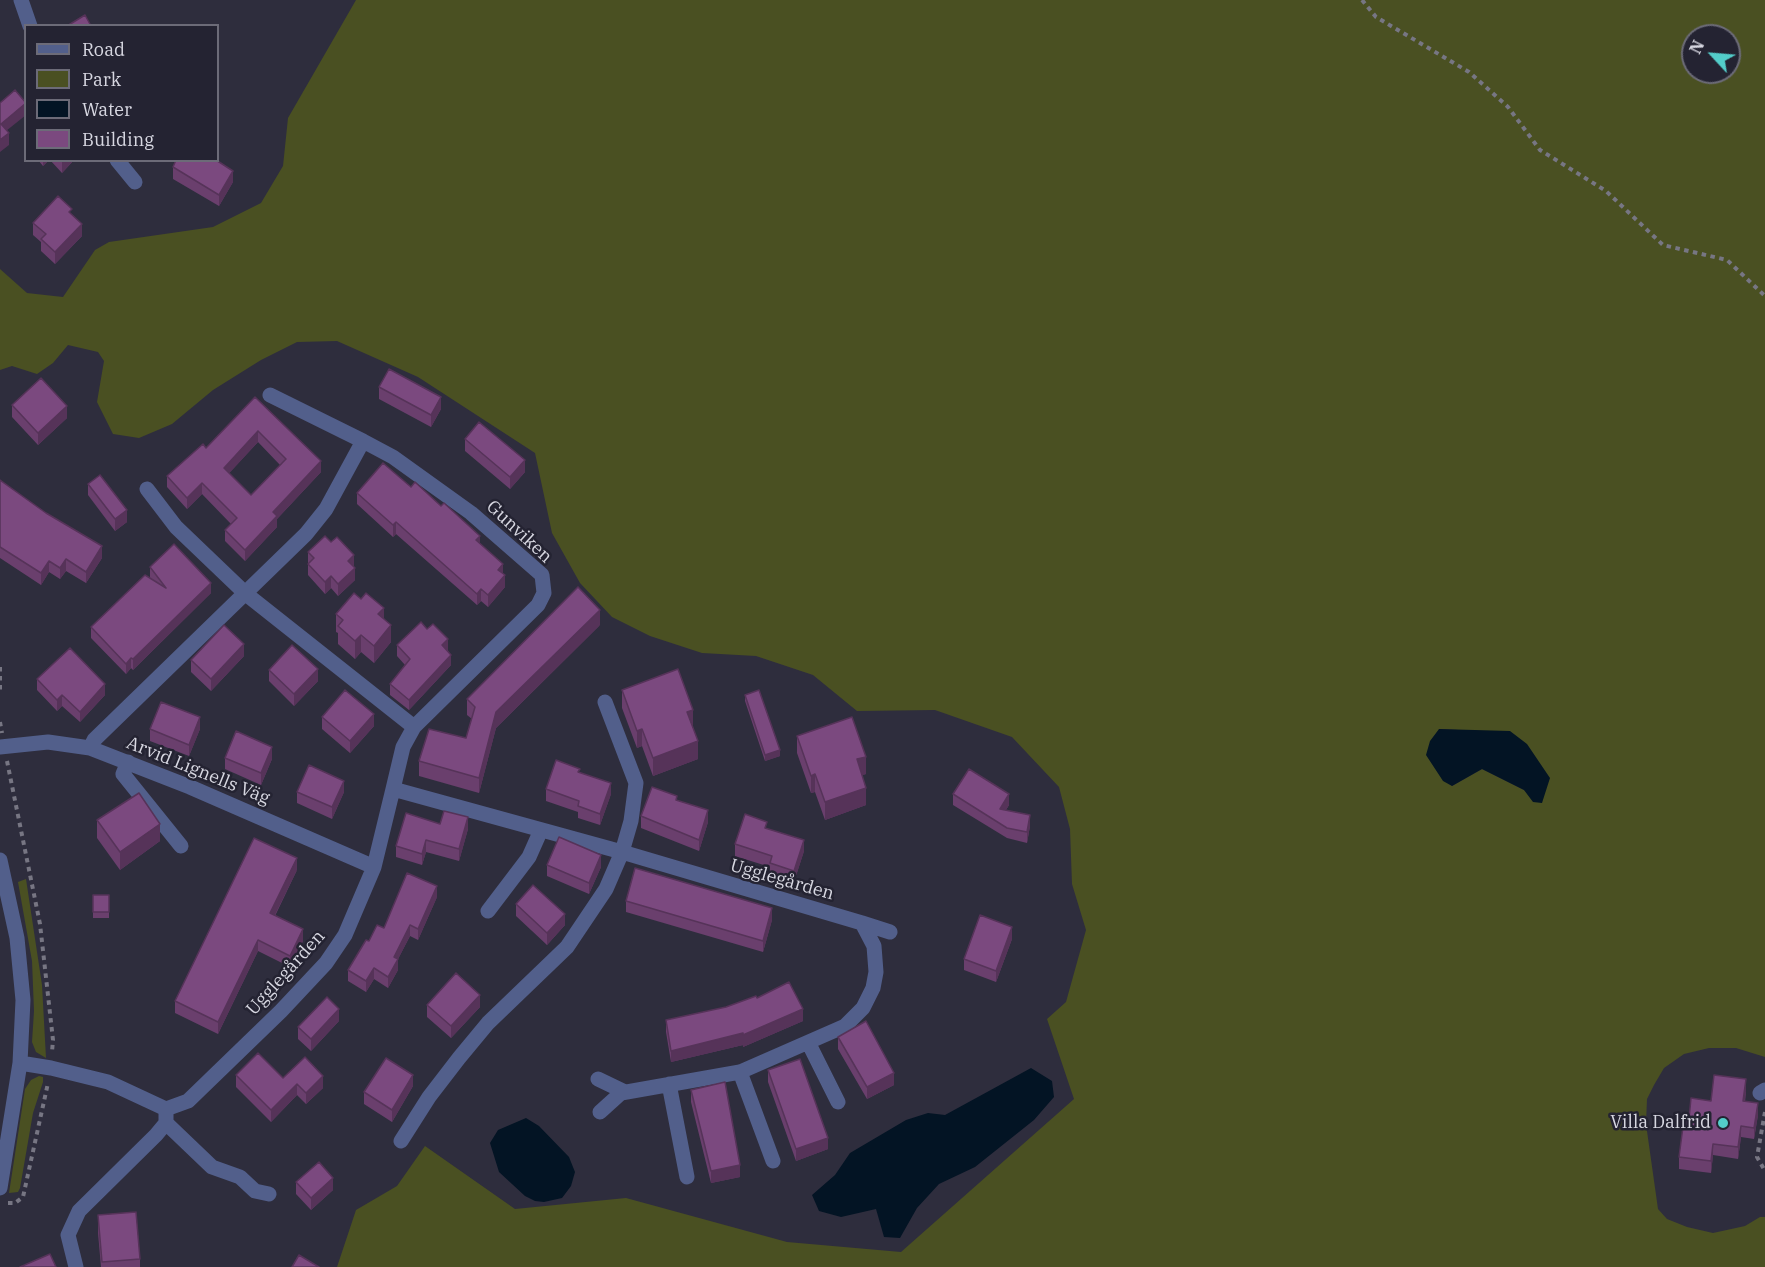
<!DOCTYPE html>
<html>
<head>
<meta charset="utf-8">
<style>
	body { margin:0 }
	#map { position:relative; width:1765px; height:1267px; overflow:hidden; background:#2e2d3d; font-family:"IBM Plex Serif",serif }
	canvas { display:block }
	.legend { position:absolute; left:24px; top:24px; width:195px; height:138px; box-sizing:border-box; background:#242332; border:2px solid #6c6b78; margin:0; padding:8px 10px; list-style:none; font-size:18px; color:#d7d7e1 }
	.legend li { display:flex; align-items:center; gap:12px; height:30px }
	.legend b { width:30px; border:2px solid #6c6b78 }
	.north { position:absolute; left:1681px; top:24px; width:60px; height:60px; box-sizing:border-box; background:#242332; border:2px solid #6c6b78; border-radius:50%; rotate:296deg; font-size:16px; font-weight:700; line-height:24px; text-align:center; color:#d7d7e1 }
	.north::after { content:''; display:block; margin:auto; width:21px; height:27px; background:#53cdca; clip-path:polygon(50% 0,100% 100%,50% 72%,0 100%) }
</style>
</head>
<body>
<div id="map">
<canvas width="1765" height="1267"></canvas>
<ul class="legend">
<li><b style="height:8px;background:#525f8b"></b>Road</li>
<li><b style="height:16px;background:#4a5022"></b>Park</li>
<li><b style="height:16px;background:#031424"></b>Water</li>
<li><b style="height:16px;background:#7b497f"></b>Building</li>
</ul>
<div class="north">N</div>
</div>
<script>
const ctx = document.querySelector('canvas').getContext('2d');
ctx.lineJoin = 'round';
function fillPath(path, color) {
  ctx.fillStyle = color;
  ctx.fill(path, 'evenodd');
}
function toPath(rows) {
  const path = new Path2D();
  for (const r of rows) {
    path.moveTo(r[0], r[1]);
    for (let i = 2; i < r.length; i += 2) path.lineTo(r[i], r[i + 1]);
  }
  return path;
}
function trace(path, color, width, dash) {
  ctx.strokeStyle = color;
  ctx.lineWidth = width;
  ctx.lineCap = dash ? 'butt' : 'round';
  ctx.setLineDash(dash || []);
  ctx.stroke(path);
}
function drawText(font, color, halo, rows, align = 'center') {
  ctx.font = font + ' "IBM Plex Serif",serif';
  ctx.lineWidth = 5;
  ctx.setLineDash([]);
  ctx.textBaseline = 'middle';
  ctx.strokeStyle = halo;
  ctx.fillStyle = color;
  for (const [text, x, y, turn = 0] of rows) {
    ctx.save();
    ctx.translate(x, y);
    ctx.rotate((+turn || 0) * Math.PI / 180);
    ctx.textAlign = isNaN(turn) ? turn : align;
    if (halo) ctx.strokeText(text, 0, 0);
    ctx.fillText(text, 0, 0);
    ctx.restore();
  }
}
fillPath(toPath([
	[356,0,1765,0,1765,1057,1736,1048,1709,1048,1684,1054,1664,1068,1654,1085,1647,1099,1646,1124,1658,1209,1667,1219,1687,1227,1713,1233,1745,1226,1760,1217,1765,1217,1765,1267,337,1267,356,1210,397,1186,425,1146,515,1209,626,1198,787,1242,901,1252,1074,1099,1047,1019,1066,1002,1086,930,1072,884,1070,829,1059,787,1012,737,935,710,857,711,813,675,756,656,702,653,650,636,612,617,580,583,552,533,535,453,418,377,337,341,297,342,261,360,213,390,172,424,139,438,113,434,97,402,104,361,98,352,68,345,53,363,37,374,12,366,0,370,0,269,27,293,63,297,95,250,109,242,213,227,261,203,283,166,288,118],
	[1693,36,1729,36,1729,72,1693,72],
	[1439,729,1477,731,1542,803,1524,790,1482,769,1452,786],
	[26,879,42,985,46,1058,36,1052,32,1042,34,1011,32,961,18,882],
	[39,1076,43,1077,43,1082,33,1113,20,1188,18,1192,9,1193,25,1089,31,1080]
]), '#4a5022');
fillPath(toPath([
	[1439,729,1510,731,1527,744,1550,778,1542,803,1533,802,1524,790,1482,769,1452,786,1443,781,1426,755,1430,741],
	[1031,1068,1052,1081,1054,1097,1034,1120,975,1167,939,1184,917,1208,900,1238,884,1237,876,1209,841,1217,819,1211,812,1195,835,1175,850,1153,906,1120,928,1113,945,1115],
	[526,1118,539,1126,569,1157,575,1172,571,1186,562,1198,544,1202,535,1201,525,1196,499,1172,490,1143,498,1130]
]), '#031424');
trace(toPath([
	[1362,0,1376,17,1469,72,1508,107,1540,150,1606,191,1663,245,1727,260,1765,296],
	[0,667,0,693],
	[0,722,2,733],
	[7,761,40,924,53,1040,52,1052],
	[1765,1112,1757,1157,1765,1171],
	[8,1203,15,1203,23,1197,48,1083]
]), '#777683', 4, [4.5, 4.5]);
trace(toPath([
	[21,0,30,26],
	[117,160,135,182],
	[270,395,363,441],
	[147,489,176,527,246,594,414,727],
	[0,747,48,742,90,748,190,787,374,867],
	[90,748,94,740,306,534,326,509,363,441,393,457,471,513,542,575,544,593,538,605,414,727,403,747,393,789],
	[128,762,123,774,181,846],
	[0,860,17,938,23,1000,20,1063,0,1188],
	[488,911,529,857,541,830],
	[862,923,890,932],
	[809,1044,838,1102],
	[20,1063,51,1068,108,1082,166,1109,188,1101,281,1011,326,963,345,935,374,867,393,789,622,852,862,923,874,946,876,972,873,988,863,1008,845,1026,740,1072,621,1093,600,1112],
	[740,1072,773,1161],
	[598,1079,625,1092],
	[669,1084,687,1177],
	[1760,1093,1765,1090],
	[166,1123,212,1167,240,1177,255,1191,269,1194],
	[401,1141,429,1097,459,1058,488,1023,567,947,606,889,622,852,631,821,636,783,605,702],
	[76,1267,68,1235,79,1211,156,1135,166,1123,166,1109]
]), '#525f8b', 15);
fillPath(toPath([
	[38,160,49,160,43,166],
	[50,160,74,160,62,173],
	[173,167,233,182,219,206,173,179],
	[72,215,82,236,55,264,41,251,41,242,33,235,33,223],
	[379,387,441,409,431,427,379,399],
	[255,397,321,472,277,519,277,527,245,561,225,541,225,530,231,524,202,494,187,509,167,487,167,476,206,448],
	[258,442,280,465,251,495,229,473],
	[12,405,67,418,38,445,12,417],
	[465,439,525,472,510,489,465,451],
	[0,480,102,558,86,583,66,571,60,579,49,572,41,585,0,558],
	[88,484,127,522,115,531,88,495],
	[411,487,480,544,503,574,505,587,488,607,481,601,477,605,396,534,393,537,357,504,357,493],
	[308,552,354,567,355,580,338,596,331,588,325,594,308,575],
	[150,567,211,593,133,670,131,668,126,674,91,638,91,627,150,578],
	[336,614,384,618,391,642,374,663,361,652,355,659,338,644,338,633,336,632],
	[600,625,496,728,479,793,419,776,419,761,466,738,472,719,467,715,467,699],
	[397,645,448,650,451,665,409,710,390,695,390,684,405,665,397,656],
	[244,656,211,691,191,672,191,660],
	[269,670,318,681,294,706,269,681],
	[37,679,105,695,80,722,62,706,57,711,37,690],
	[622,690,693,728,698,759,653,776,642,746,637,748,622,708],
	[745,695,780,756,765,761,745,701],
	[322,717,374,726,350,753,322,729],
	[150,729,200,729,189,756,150,741],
	[797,736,866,774,862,775,866,805,825,820,815,792,811,793,797,753],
	[225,758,272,759,261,785,225,769],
	[580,772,611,794,600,825,578,818,578,812,546,801,546,789],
	[297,792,344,792,332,819,297,803],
	[953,794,1009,805,1006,810,1030,826,1027,843,1007,838,953,805],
	[677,800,708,822,699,851,641,828,641,816],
	[97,820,160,841,120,870,97,838],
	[440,824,468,829,459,861,426,852,422,865,396,857,396,846],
	[767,828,804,851,794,882,770,875,770,867,735,856,735,844],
	[547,865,601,867,589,894,547,876],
	[297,870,275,916,303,941,290,967,258,951,218,1034,175,1013,175,1001],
	[93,895,109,895,109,918,93,918],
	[437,897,418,940,410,936,398,959,398,970,388,988,374,979,366,992,348,981,348,970,369,941,384,928],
	[626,901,772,920,763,952,626,912],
	[516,904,565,925,547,945,516,916],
	[1012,939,996,982,964,970,964,959],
	[757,998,803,1021,743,1047,743,1045,671,1062,666,1032,666,1020,726,1007],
	[427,1005,480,1007,451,1038,427,1017],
	[339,1021,311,1051,298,1039,298,1027],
	[838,1037,894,1085,867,1099,838,1049],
	[768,1070,828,1149,796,1161,768,1082],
	[236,1075,283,1078,323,1088,306,1104,297,1095,271,1122,236,1087],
	[413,1086,392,1122,364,1104,364,1092],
	[691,1090,740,1177,711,1183,691,1102],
	[1746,1091,1745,1102,1758,1115,1754,1139,1741,1137,1738,1159,1713,1155,1711,1173,1679,1169,1679,1157,1711,1101],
	[296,1182,333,1190,311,1210,296,1194],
	[98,1215,140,1259,140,1267,101,1267,98,1233]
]), '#6a3f6d');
fillPath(toPath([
	[26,103,26,115,1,135,1,124],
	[9,133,9,145,0,152,0,140],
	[43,160,49,160,43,166],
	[62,160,74,160,62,173],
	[233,171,233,182,219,206,219,195],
	[82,224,82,236,55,264,55,252],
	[441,397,441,409,431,427,431,415],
	[67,406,67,418,38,445,38,433],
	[258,431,258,442,224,479,224,468],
	[525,460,525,472,510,489,510,477],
	[321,461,321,472,277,519,277,527,245,561,245,550,273,512],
	[202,483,202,494,187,509,187,498],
	[127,510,127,522,115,531,115,519],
	[396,522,396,534,393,537,393,525],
	[480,536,480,547,476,540],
	[102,546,102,558,86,583,86,572],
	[354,555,354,567,348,561],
	[66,559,66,571,60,579,60,568],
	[49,561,49,572,41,585,41,573],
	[503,564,503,576,498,570],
	[355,568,355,580,338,596,338,584],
	[505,575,505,587,488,607,488,595],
	[331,576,331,588,325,594,325,582],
	[211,583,211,593,133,670,133,659],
	[481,589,481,601,477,605,477,594],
	[384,608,384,626,378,614],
	[600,610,600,625,496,728,479,793,479,778,496,712],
	[391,625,391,642,374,663,374,646],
	[361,635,361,652,355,659,355,641],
	[448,639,448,650,442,655,442,645],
	[244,644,244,656,211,691,211,679],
	[451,655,451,665,409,710,409,700],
	[131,658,131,668,126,674,126,664],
	[318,669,318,681,294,706,294,694],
	[105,684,105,695,80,722,80,712],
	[62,695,62,706,57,711,57,700],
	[693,710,693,727,687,712],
	[374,714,374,726,350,753,350,741],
	[200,717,200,729,189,756,189,745],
	[642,729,642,746,637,748,637,731],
	[698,741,698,759,653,776,653,758],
	[272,747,272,759,261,785,261,773],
	[780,750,780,756,765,761,765,755],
	[866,757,866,774,857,777,857,759],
	[815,774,815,792,811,793,811,776],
	[344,781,344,792,332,819,332,807],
	[611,783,611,794,600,825,600,814],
	[866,788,866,805,825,820,825,802],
	[1009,794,1009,805,1000,820,1000,809],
	[708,810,708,822,699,851,699,840],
	[1030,815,1030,826,1027,843,1027,832],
	[468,817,468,829,459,861,459,849],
	[160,824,160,841,120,870,120,852],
	[426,840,426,852,422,865,422,854],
	[804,840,804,851,794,882,794,871],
	[601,855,601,867,589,894,589,883],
	[297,858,297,870,270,925,270,913],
	[437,886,437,897,418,940,418,929],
	[772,908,772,920,763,952,763,941],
	[565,914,565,925,547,945,547,933],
	[410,925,410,936,398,959,398,970,388,988,388,977,394,957],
	[1012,927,1012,939,996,982,996,971],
	[303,929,303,941,290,967,290,956],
	[258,940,258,951,218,1034,218,1022],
	[374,968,374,979,366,992,366,981],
	[480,995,480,1007,451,1038,451,1026],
	[339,1009,339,1021,311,1051,311,1039],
	[803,1009,803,1021,743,1047,743,1035],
	[743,1033,743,1045,671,1062,671,1051],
	[894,1073,894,1085,867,1099,867,1087],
	[413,1075,413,1086,392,1122,392,1110],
	[323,1076,323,1088,306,1104,306,1093],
	[1746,1079,1746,1091,1743,1113,1743,1101],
	[297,1084,297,1095,271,1122,271,1110],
	[1758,1103,1758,1115,1754,1139,1754,1128],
	[1741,1126,1741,1137,1738,1159,1738,1147],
	[828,1138,828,1149,796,1161,796,1149],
	[1713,1144,1713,1155,1711,1173,1711,1161],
	[740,1165,740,1177,711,1183,711,1171],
	[333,1178,333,1190,311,1210,311,1198]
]), '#563359');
const building = toPath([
	[85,15,91,26,67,26,85,15],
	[15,90,26,103,1,124,9,133,0,140,0,103,15,90],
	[176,160,216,160,233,171,219,195,173,167,176,160],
	[58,196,72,209,69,212,82,224,55,252,41,239,46,234,33,223,58,196],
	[389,369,441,397,431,415,379,387,389,369],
	[41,378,67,406,38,433,12,405,41,378],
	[255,397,321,461,273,512,277,516,245,550,225,530,237,518,202,483,187,498,167,476,203,444,206,448,255,397],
	[258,431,286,459,251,495,224,468,258,431],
	[479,422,525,460,510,477,465,439,479,422],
	[383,463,411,487,415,482,441,506,444,503,480,536,476,540,503,564,498,570,505,575,488,595,481,589,477,594,396,522,393,525,357,493,383,463],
	[100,475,127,510,115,519,88,484,100,475],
	[0,480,46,513,102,546,86,572,66,559,60,568,49,561,41,573,0,547,0,480],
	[325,536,331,542,337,537,354,555,348,561,355,568,338,584,331,576,325,582,308,564,314,558,308,552,325,536],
	[174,544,211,583,133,659,131,658,126,664,91,627,145,575,166,588,150,567,174,544],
	[578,587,600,610,496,712,479,778,419,761,429,729,466,738,475,707,467,699,578,587],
	[354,593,361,599,366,593,384,608,378,614,391,625,374,646,361,635,355,641,338,626,343,620,336,614,354,593],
	[421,622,427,629,433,624,448,639,442,645,451,655,409,700,390,684,410,659,397,645,421,622],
	[224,625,244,644,211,679,191,660,224,625],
	[292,645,318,669,294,694,269,670,292,645],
	[70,648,105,684,80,712,62,695,57,700,37,679,70,648],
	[678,669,693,710,687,712,698,741,653,758,642,729,637,731,622,690,678,669],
	[345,690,374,714,350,741,322,717,345,690],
	[759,690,780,750,765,755,745,695,759,690],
	[161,702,200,717,189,745,150,729,161,702],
	[852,717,866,757,857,759,866,788,825,802,815,774,811,776,797,736,852,717],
	[236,731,272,747,261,773,225,758,236,731],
	[556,760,580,769,578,772,611,783,600,814,578,806,579,801,546,789,556,760],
	[309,765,344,781,332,807,297,792,309,765],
	[969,769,1009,794,1000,809,1030,815,1027,832,1007,828,953,794,969,769],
	[652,787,677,796,676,800,708,810,699,840,641,816,652,787],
	[139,793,160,824,120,852,97,820,139,793],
	[444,811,468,817,459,849,426,840,422,854,396,846,406,813,440,824,444,811],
	[745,814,767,822,765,828,804,840,794,871,770,863,772,856,735,844,745,814],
	[559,837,601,855,589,883,547,865,559,837],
	[254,838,297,858,270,913,303,929,290,956,258,940,218,1022,175,1001,254,838],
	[635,868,772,908,763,941,626,901,635,868],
	[407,873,437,886,418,929,410,925,394,957,398,959,388,977,374,968,366,981,348,970,366,940,369,941,377,925,384,928,407,873],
	[533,885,565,914,547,933,516,904,533,885],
	[93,895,109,895,109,912,93,912,93,895],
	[980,915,1012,927,996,971,964,959,980,915],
	[456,973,480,995,451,1026,427,1005,456,973],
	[789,982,803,1009,743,1035,743,1033,671,1051,666,1020,726,1007,756,996,757,998,789,982],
	[327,997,339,1009,311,1039,298,1027,327,997],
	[866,1021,894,1073,867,1087,838,1037,866,1021],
	[258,1053,283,1078,305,1057,323,1076,306,1093,297,1084,271,1110,236,1075,258,1053],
	[386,1058,413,1075,392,1110,364,1092,386,1058],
	[800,1059,828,1138,796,1149,768,1070,800,1059],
	[1714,1075,1746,1079,1743,1101,1758,1103,1754,1128,1741,1126,1738,1147,1713,1144,1711,1161,1679,1157,1684,1119,1689,1119,1691,1098,1711,1101,1714,1075],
	[725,1082,740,1165,711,1171,691,1090,725,1082],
	[319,1162,333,1178,311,1198,296,1182,319,1162],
	[136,1212,140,1259,102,1262,98,1215,136,1212],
	[50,1254,56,1267,20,1267,50,1254],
	[299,1255,319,1267,292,1267,299,1255]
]);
fillPath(building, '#7b497f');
trace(building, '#563359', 1.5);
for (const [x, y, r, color] of [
	[1723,1123,6,"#53cdca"]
]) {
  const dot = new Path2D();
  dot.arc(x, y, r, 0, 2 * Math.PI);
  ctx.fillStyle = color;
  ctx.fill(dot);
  trace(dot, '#242332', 2);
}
drawText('18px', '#d7d7e1', '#242332', [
	["Gunviken",519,532,43],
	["Arvid Lignells Väg",198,771,22],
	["Ugglegården",782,880,16],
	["Ugglegården",286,973,-48]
]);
drawText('18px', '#d7d7e1', '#242332', [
	["Villa Dalfrid",1711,1123]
], 'right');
</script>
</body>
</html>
